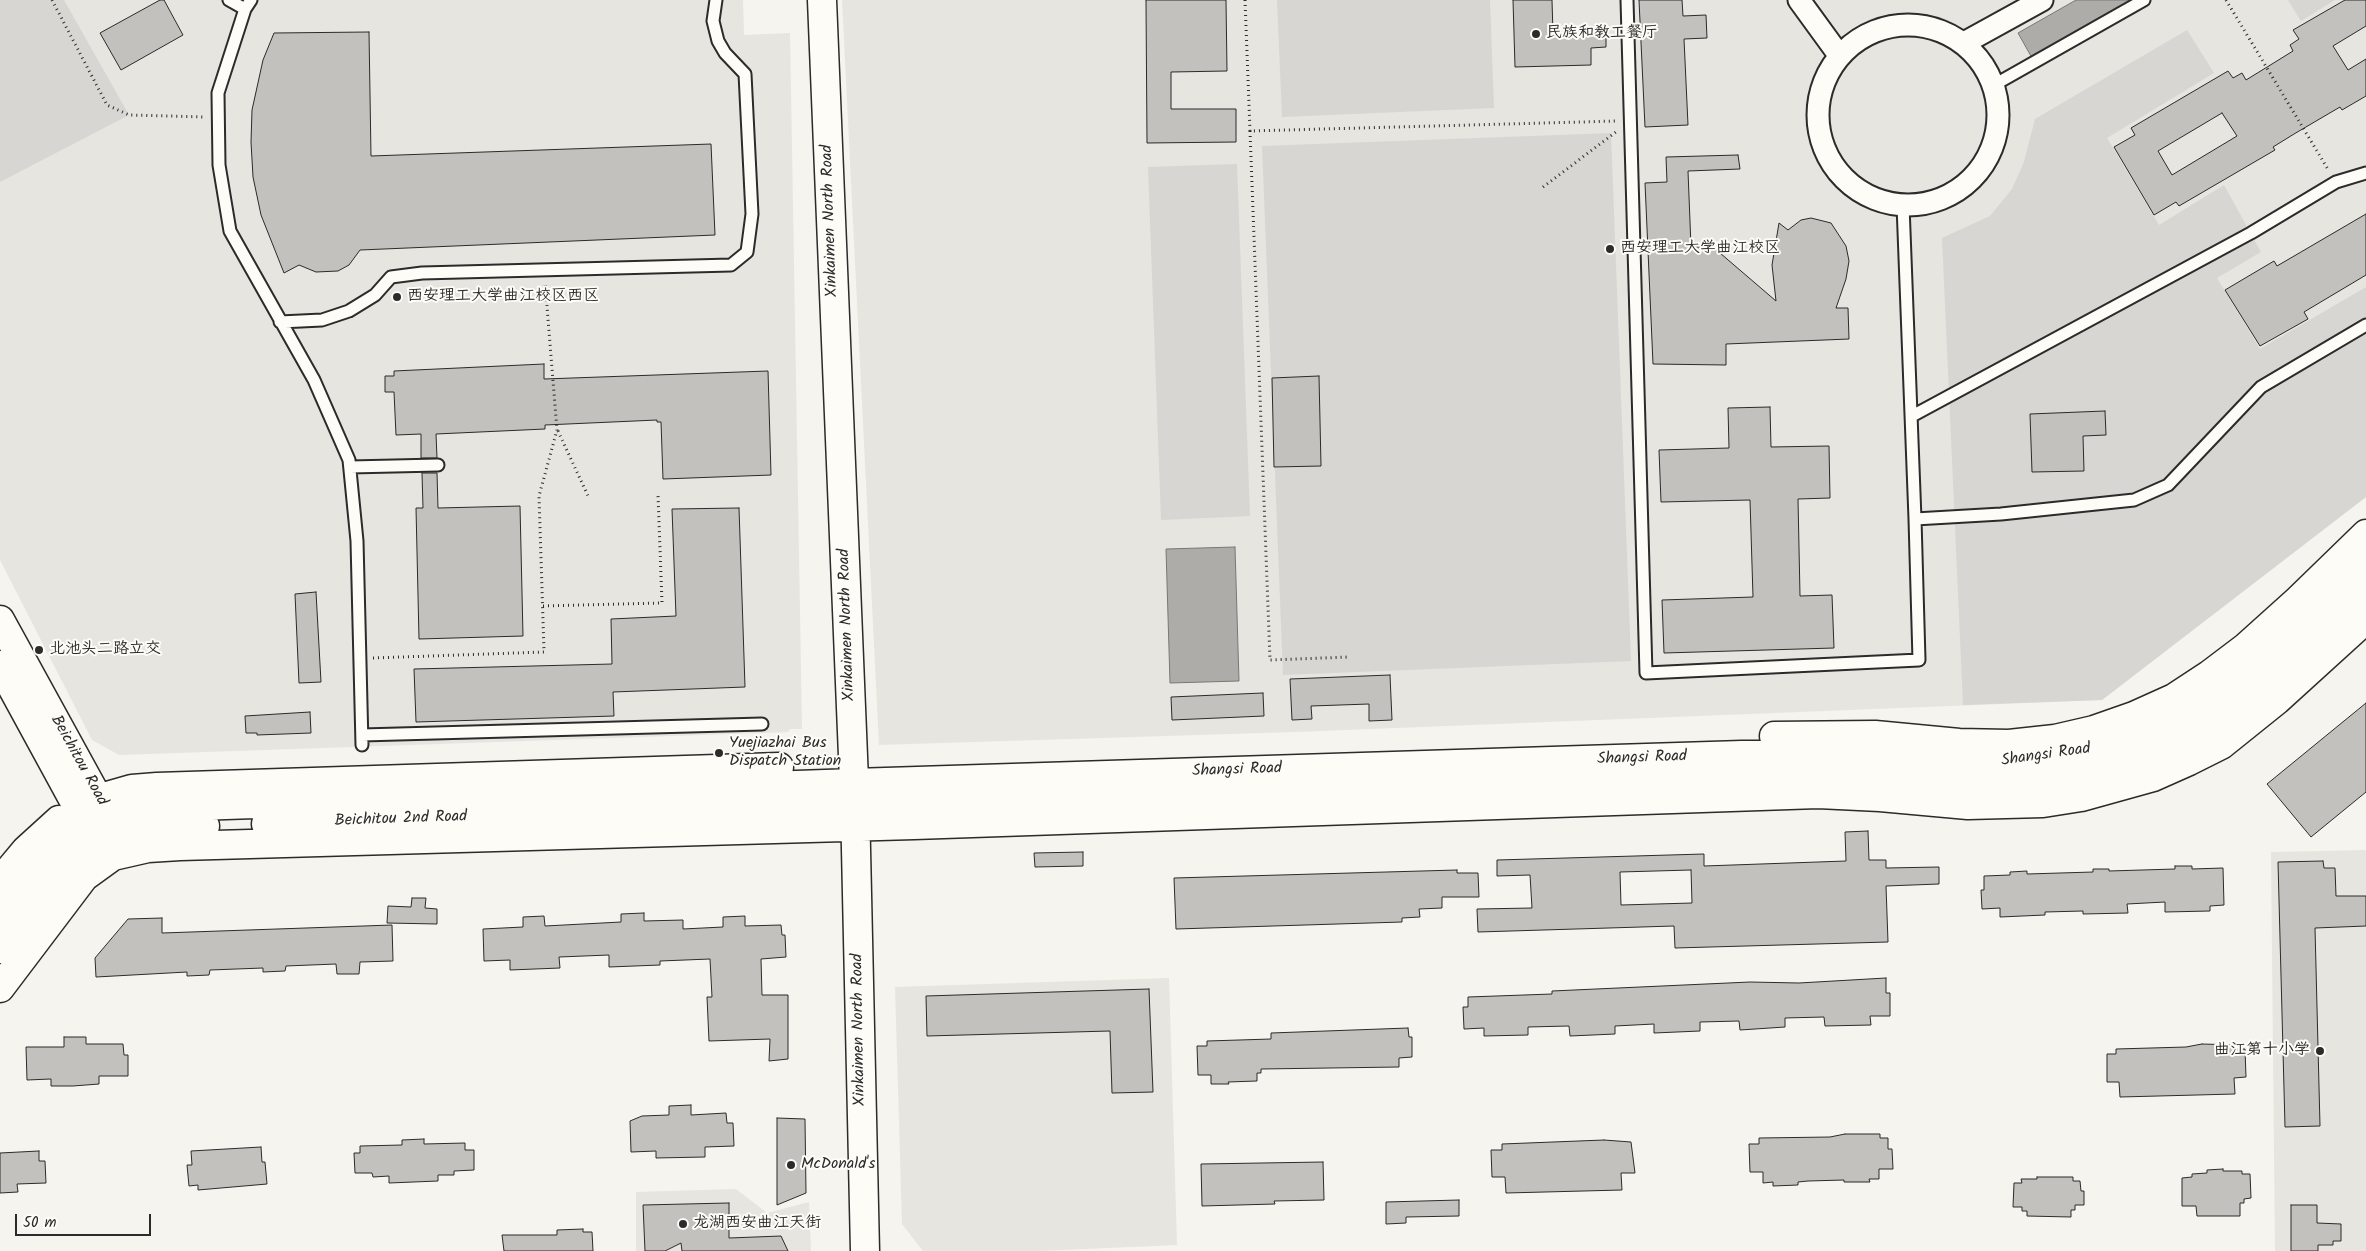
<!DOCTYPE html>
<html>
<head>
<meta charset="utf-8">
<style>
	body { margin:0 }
	#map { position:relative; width:2366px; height:1251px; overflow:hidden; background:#f5f4ef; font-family:Kalam,sans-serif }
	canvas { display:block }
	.scale { position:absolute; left:15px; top:1214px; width:136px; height:22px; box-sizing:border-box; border:2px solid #2b2b2b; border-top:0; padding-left:6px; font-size:15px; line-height:18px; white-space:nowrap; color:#2b2b2b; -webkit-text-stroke:4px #fdfcf7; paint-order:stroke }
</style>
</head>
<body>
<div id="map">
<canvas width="2366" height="1251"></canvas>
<div class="scale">50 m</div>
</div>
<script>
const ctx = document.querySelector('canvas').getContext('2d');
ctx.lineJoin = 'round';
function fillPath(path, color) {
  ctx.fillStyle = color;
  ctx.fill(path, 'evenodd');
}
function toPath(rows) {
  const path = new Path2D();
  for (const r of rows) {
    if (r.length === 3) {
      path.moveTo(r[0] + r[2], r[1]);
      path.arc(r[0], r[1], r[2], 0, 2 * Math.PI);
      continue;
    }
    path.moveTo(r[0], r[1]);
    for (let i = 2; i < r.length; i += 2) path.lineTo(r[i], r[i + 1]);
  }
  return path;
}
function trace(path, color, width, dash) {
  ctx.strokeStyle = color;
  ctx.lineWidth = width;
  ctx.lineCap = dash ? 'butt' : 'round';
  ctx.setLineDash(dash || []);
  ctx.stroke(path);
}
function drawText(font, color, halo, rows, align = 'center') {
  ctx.font = font + ' Kalam,"LXGW WenKai TC",sans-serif';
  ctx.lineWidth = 4;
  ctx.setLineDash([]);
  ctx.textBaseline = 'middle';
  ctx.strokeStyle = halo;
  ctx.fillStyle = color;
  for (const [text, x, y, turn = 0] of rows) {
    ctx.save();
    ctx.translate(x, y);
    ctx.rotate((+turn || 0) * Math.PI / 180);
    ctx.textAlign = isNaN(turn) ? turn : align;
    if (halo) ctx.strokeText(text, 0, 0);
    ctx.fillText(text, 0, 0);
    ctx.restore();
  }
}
fillPath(toPath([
	[0,0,743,0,744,35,790,33,802,729,790,729,788,732,119,755,92,740,0,560],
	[842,0,2366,0,2366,497,2102,700,1295,732,879,745],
	[2366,850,2366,1251,2275,1251,2271,852],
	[1169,978,1177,1245,1039,1251,923,1251,902,1224,895,987],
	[736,1189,767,1213,809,1202,811,1251,636,1251,636,1192]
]), '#e6e5e0');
fillPath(toPath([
	[0,0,64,0,129,115,0,182],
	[1277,0,1490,0,1494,108,1282,117],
	[2288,0,2335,0,2301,21],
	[2187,30,2214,73,2107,138,2159,225,2224,185,2261,252,2217,278,2260,349,2366,287,2366,497,2102,700,1963,705,1942,238,1990,216,2012,189,2024,162,2035,119],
	[1611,133,1631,661,1283,675,1262,146],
	[1237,164,1250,516,1161,520,1148,167]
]), '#d7d6d2');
const water = toPath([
	[2076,0,2131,0,2032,58,2018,33,2076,0],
	[1235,547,1239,681,1170,683,1166,549,1235,547]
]);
fillPath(water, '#adaca9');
trace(water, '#797877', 1);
const building = toPath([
	[160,0,164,0,183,35,121,70,100,33,160,0],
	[1146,0,1226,0,1227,71,1171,72,1171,109,1236,109,1236,142,1147,143,1146,0],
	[1513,0,1552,0,1553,34,1606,33,1606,47,1591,48,1591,65,1515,67,1513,0],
	[1639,0,1682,0,1683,16,1706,15,1707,38,1684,39,1688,125,1645,127,1639,0],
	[2345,0,2366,0,2366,26,2333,46,2348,70,2366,59,2366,96,2342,110,2340,107,2294,134,2273,147,2275,150,2179,206,2176,202,2154,215,2114,147,2135,135,2131,128,2228,71,2233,78,2242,73,2246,80,2272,64,2293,51,2290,45,2299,39,2293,30,2345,0],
	[2222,113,2237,136,2172,175,2158,151,2222,113],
	[369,32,371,156,711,144,715,235,360,250,349,265,338,271,316,272,299,265,284,273,261,215,253,177,251,142,252,110,263,60,274,33,369,32],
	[1738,155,1740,169,1688,171,1691,247,1713,247,1776,301,1772,265,1779,223,1788,230,1801,220,1811,218,1831,223,1846,246,1849,261,1846,279,1836,308,1848,308,1849,339,1726,344,1726,365,1653,364,1645,183,1667,182,1666,157,1738,155],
	[2366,214,2366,275,2304,312,2308,319,2260,346,2225,290,2274,261,2277,266,2366,214],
	[544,364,544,379,768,371,771,475,663,479,661,422,657,422,657,420,545,425,545,429,436,434,437,458,421,458,421,434,396,435,394,392,385,392,385,376,394,376,394,371,544,364],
	[1319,376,1321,466,1274,467,1272,378,1319,376],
	[1770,407,1771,447,1829,446,1830,498,1798,499,1800,596,1832,595,1834,648,1664,653,1662,600,1753,597,1750,500,1661,502,1659,450,1729,448,1728,408,1770,407],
	[2105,411,2106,435,2083,436,2084,471,2032,472,2030,414,2105,411],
	[422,473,437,473,438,508,520,506,523,636,419,639,416,508,423,508,422,473],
	[739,508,745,687,613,692,614,716,416,722,414,669,612,664,611,619,676,616,672,509,739,508],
	[316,592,321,682,299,683,295,594,316,592],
	[1390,675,1392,720,1369,721,1369,704,1311,706,1312,719,1292,720,1290,679,1390,675],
	[1263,693,1264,716,1172,720,1171,697,1263,693],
	[2366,703,2366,792,2311,837,2267,784,2366,703],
	[310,712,311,733,257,735,257,733,246,733,245,716,310,712],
	[1868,831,1869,860,1886,860,1886,868,1939,867,1939,884,1886,886,1888,942,1675,948,1674,926,1478,932,1477,909,1532,908,1530,875,1497,876,1497,860,1704,854,1704,866,1846,861,1845,832,1868,831],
	[1691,870,1692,903,1621,905,1620,872,1691,870],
	[1083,852,1083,866,1035,867,1034,853,1083,852],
	[2323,861,2324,868,2335,868,2336,896,2366,896,2366,926,2315,928,2320,1126,2285,1127,2278,862,2323,861],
	[2175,866,2192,866,2192,869,2223,868,2224,905,2210,906,2210,911,2165,912,2165,902,2127,904,2128,913,2083,914,2083,911,2045,912,2045,915,2000,917,2000,908,1982,909,1981,890,1984,890,1984,876,2010,875,2010,872,2027,871,2027,874,2093,872,2093,869,2109,869,2109,871,2175,869,2175,866],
	[1457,870,1457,873,1478,873,1479,897,1442,897,1442,908,1419,909,1420,917,1402,918,1402,922,1176,929,1174,878,1457,870],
	[412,898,426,898,425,908,437,909,437,924,387,923,388,906,411,907,412,898],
	[644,913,644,921,683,920,683,929,723,927,723,917,745,916,745,926,781,925,782,935,785,935,786,957,761,959,762,995,788,995,788,1059,769,1061,770,1039,709,1041,707,997,712,997,710,959,660,961,660,965,609,967,609,955,559,957,560,968,510,970,510,960,484,961,483,929,523,927,523,917,544,916,545,926,621,922,621,914,644,913],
	[162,918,162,933,392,925,393,961,360,962,359,974,337,974,336,964,286,966,285,971,263,972,263,968,210,970,209,975,187,976,187,972,96,977,95,958,128,919,162,918],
	[1886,978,1886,993,1890,993,1890,1016,1870,1016,1871,1025,1825,1026,1824,1017,1785,1018,1785,1027,1740,1030,1739,1021,1700,1022,1700,1031,1654,1033,1654,1024,1615,1026,1615,1034,1570,1036,1569,1026,1528,1027,1528,1035,1484,1036,1484,1028,1464,1029,1463,1007,1468,1007,1468,997,1552,994,1552,991,1750,982,1799,983,1886,978],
	[1149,989,1153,1092,1112,1093,1110,1031,927,1036,926,996,1149,989],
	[1408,1028,1409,1037,1412,1037,1412,1057,1399,1058,1399,1067,1261,1069,1261,1073,1257,1073,1257,1081,1228,1082,1229,1084,1211,1084,1211,1075,1198,1075,1197,1046,1207,1046,1207,1041,1271,1039,1271,1033,1408,1028],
	[64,1037,86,1037,86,1044,123,1044,124,1055,128,1055,128,1076,99,1076,99,1084,73,1086,51,1086,51,1079,27,1080,26,1047,64,1047,64,1037],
	[2202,1044,2236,1045,2236,1049,2245,1049,2246,1077,2234,1078,2235,1094,2120,1097,2119,1082,2107,1082,2107,1054,2116,1054,2116,1049,2186,1047,2202,1044],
	[691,1105,691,1115,726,1113,727,1123,733,1123,734,1146,705,1147,705,1157,656,1158,656,1151,631,1152,630,1121,642,1116,669,1115,669,1106,691,1105],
	[777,1118,805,1119,806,1193,777,1205,777,1118],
	[1845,1134,1880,1134,1880,1138,1888,1138,1888,1149,1892,1149,1893,1169,1879,1169,1879,1179,1869,1179,1870,1182,1844,1182,1844,1180,1808,1181,1798,1182,1798,1185,1773,1186,1773,1182,1763,1183,1763,1172,1750,1172,1749,1144,1759,1144,1759,1138,1830,1137,1845,1134],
	[424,1139,424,1144,465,1143,465,1150,474,1150,474,1170,454,1171,454,1175,438,1175,438,1181,389,1183,389,1176,373,1177,372,1173,355,1173,354,1153,360,1153,360,1146,402,1145,402,1140,424,1139],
	[1604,1140,1631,1142,1635,1173,1621,1173,1622,1190,1506,1193,1505,1177,1492,1177,1491,1150,1502,1150,1502,1144,1604,1140],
	[261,1147,262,1162,265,1162,267,1184,198,1190,198,1185,189,1186,187,1165,192,1165,191,1151,261,1147],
	[39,1151,39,1161,45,1161,46,1183,17,1184,18,1192,0,1193,0,1153,39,1151],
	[1323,1162,1324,1200,1274,1201,1275,1204,1202,1206,1201,1164,1323,1162],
	[2223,1169,2223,1171,2242,1171,2242,1174,2250,1174,2251,1198,2244,1199,2244,1203,2240,1203,2240,1216,2197,1216,2196,1206,2182,1206,2182,1178,2192,1177,2192,1174,2207,1173,2207,1170,2223,1169],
	[2037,1177,2073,1177,2073,1181,2080,1181,2081,1191,2084,1191,2084,1205,2075,1205,2075,1210,2071,1210,2071,1217,2027,1216,2027,1211,2022,1211,2022,1207,2013,1207,2014,1183,2022,1183,2021,1179,2037,1179,2037,1177],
	[1459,1200,1459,1216,1406,1217,1406,1223,1386,1224,1386,1202,1459,1200],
	[729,1203,729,1238,781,1236,788,1251,682,1251,681,1243,665,1251,645,1251,643,1205,729,1203],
	[2291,1205,2317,1205,2317,1223,2341,1224,2341,1241,2333,1241,2333,1245,2318,1245,2318,1251,2291,1251,2291,1205],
	[583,1229,583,1232,592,1232,593,1251,504,1251,502,1235,557,1235,557,1230,583,1229]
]);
fillPath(building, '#c2c1be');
trace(building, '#2b2b2b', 1);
const lane = toPath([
	[229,0,245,9],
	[251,0,245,9,218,93,219,165,230,231,314,380,349,460,357,541,362,745],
	[1627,0,1646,673,1919,660,1915,519],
	[1994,85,2144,0],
	[1903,205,1915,519,2001,514,2134,500,2168,485,2261,387,2366,325],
	[280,322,322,320,349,311,375,295,391,277,422,273,731,265,747,252,752,214,745,74,725,53,718,41,713,21,716,0],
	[1912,416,2251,233,2336,182,2366,173],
	[350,467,438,465],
	[362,735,762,724]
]);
const street = toPath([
	[1799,0,1839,55],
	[1908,115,90],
	[1964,43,2042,0]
]);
const secondary = toPath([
	[822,0,855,805,865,1251],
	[0,620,106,813],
	[0,665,85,821,100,832],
	[1774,736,1875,735,1959,743,2009,744,2055,739,2094,730,2134,716,2174,698,2209,675,2246,647,2296,602,2366,534],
	[97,799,132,789,157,787,779,767],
	[266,824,1772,775,1840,774,1960,785,2040,783,2110,769,2143,758,2201,730,2255,693,2366,593],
	[0,881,26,850,59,820],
	[0,915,51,850,68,834,96,815,119,809,140,808,854,783,1742,755,1856,755,1975,765,2058,757,2117,744,2175,721,2203,706,2247,673,2366,564],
	[0,949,66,863,88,842,103,834,140,828,205,826],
	[0,988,84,877,113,856,148,848,180,846,914,825,1818,794,1880,797,1968,805,2043,803,2081,797,2153,777,2189,761,2221,745,2277,700,2366,619]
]);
trace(lane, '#2b2b2b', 15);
trace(street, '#2b2b2b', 25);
trace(secondary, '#2b2b2b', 31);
trace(toPath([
	[52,0,107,105,129,115,206,117],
	[1245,0,1250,131,1617,121],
	[2226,0,2329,171],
	[1250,131,1270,660,1349,657],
	[1543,187,1616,132],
	[558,431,589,498],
	[543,606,662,603,658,495],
	[373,658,544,652,539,496,557,430,545,282]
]), '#2b2b2b', 3, [1, 4]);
trace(lane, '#fdfcf7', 11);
trace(street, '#fdfcf7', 21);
trace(secondary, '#fdfcf7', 28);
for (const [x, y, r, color] of [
	[1536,34,5,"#2b2b2b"],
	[1610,249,5,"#2b2b2b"],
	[397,297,5,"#2b2b2b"],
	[39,650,5,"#2b2b2b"],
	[719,753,5,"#2b2b2b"],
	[2320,1051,5,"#2b2b2b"],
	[791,1165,5,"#2b2b2b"],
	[683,1224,5,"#2b2b2b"]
]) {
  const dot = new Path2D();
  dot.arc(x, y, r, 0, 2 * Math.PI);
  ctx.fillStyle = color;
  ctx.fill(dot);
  trace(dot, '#fdfcf7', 2);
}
drawText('16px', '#2b2b2b', '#fdfcf7', [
	["民族和教工餐厅",1546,34],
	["西安理工大学曲江校区",1620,249],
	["西安理工大学曲江校区西区",407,297],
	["北池头二路立交",49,650],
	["Yuejiazhai Bus",729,744],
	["Dispatch Station",729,762],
	["曲江第十小学",2310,1051,"right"],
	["McDonald's",801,1165],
	["龙湖西安曲江天街",693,1224]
], 'left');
drawText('16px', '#2b2b2b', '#fdfcf7', [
	["Xinkaimen North Road",831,221,-92],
	["Xinkaimen North Road",848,625,-92],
	["Shangsi Road",2046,756,-8],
	["Shangsi Road",1642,759,-2],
	["Beichitou Road",78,761,61],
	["Shangsi Road",1237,771,-2],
	["Beichitou 2nd Road",401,820,-2],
	["Xinkaimen North Road",860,1030,-91]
]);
</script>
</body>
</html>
